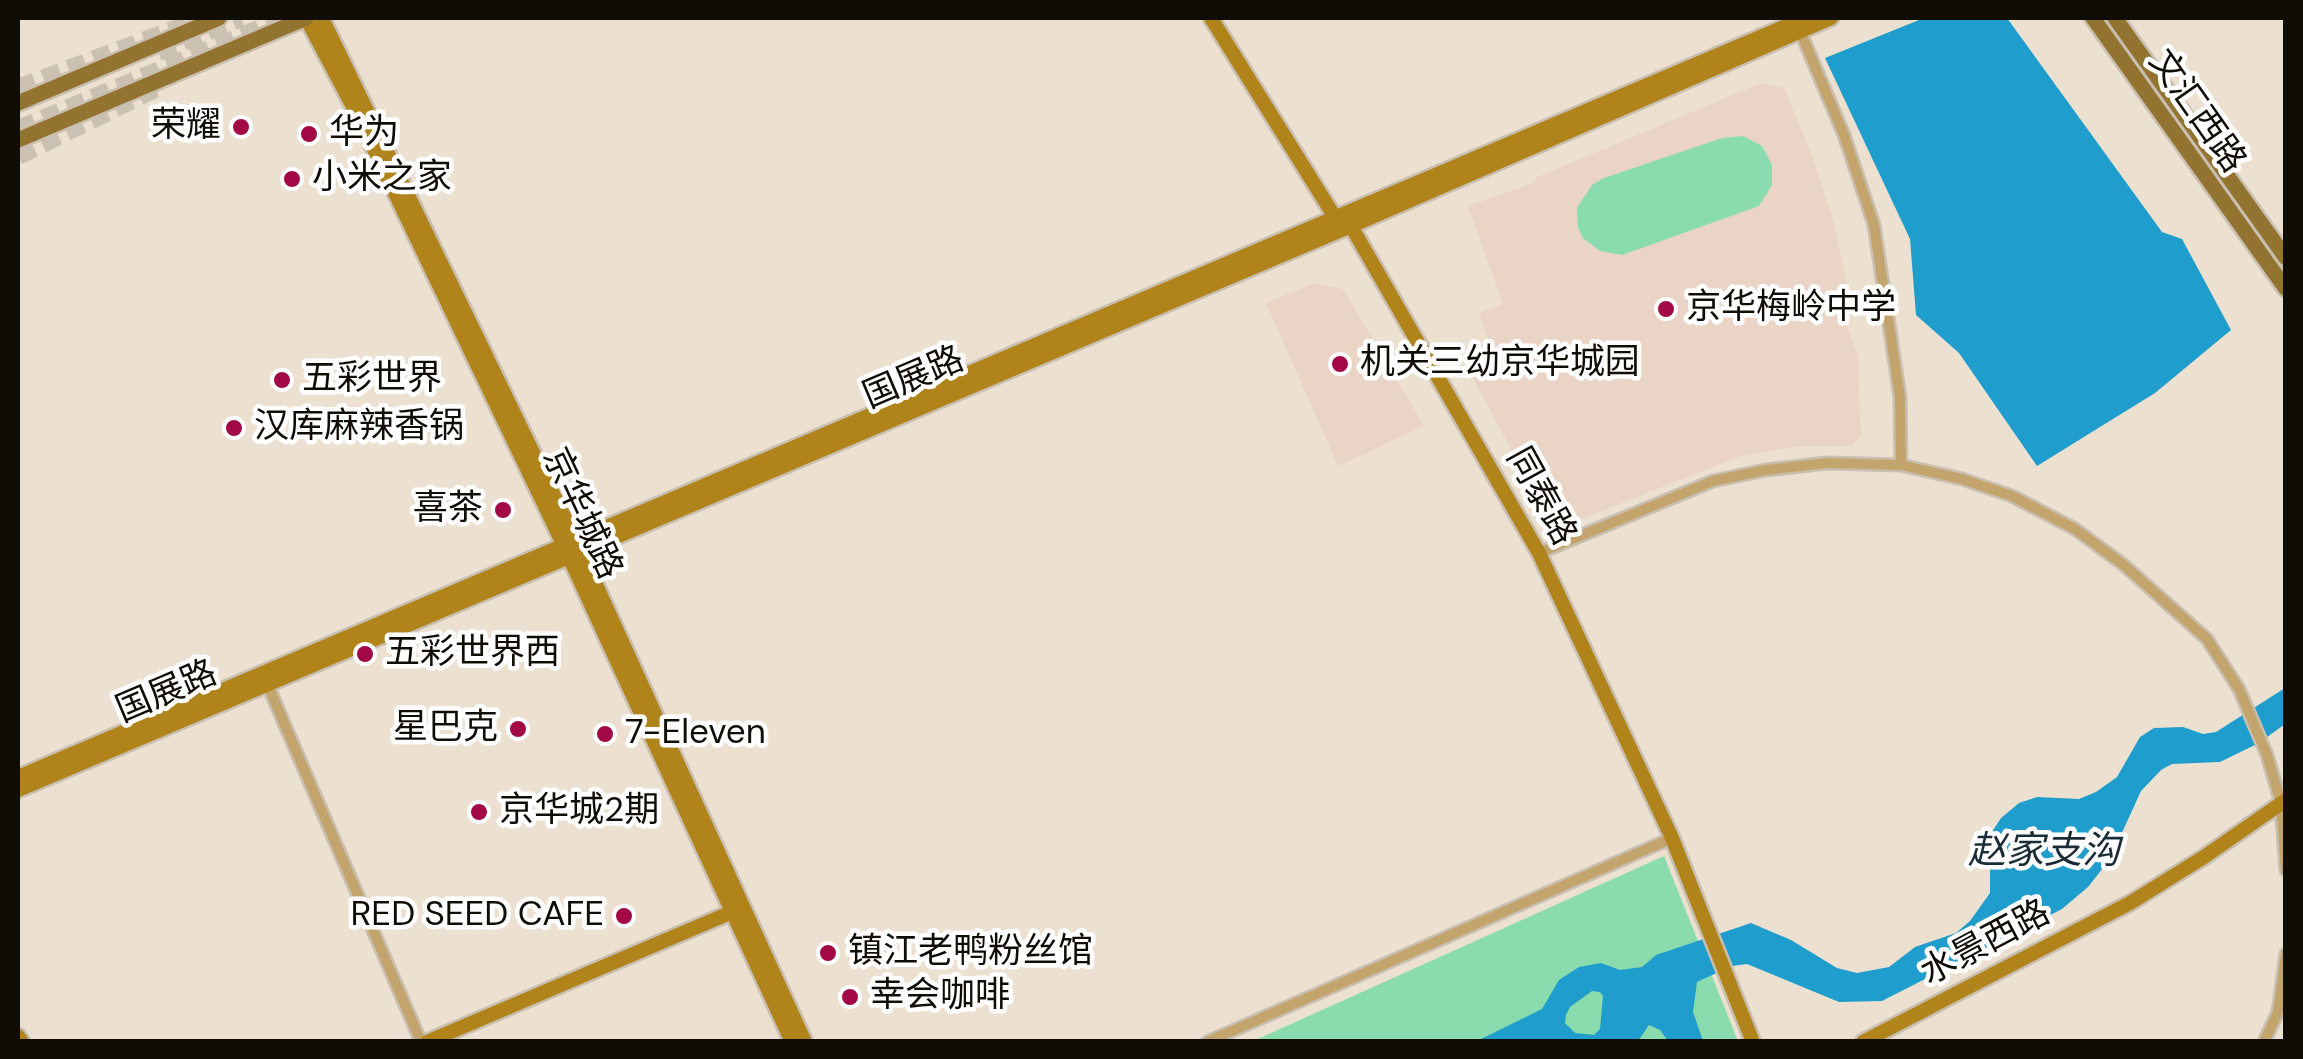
<!DOCTYPE html>
<html>
<head>
<meta charset="utf-8">
<style>
	body { margin:0 }
	#map { position:relative; width:2303px; height:1059px; overflow:hidden; background:#ece1d1; font-family:"DM Sans",sans-serif }
	canvas { display:block }
	.frame { position:absolute; inset:0; border:20px solid #100d07; pointer-events:none }
</style>
</head>
<body>
<div id="map">
<canvas width="2303" height="1059"></canvas>
<div class="frame"></div>
</div>
<script>
const ctx = document.querySelector('canvas').getContext('2d');
ctx.lineJoin = 'round';
function fillPath(path, color) {
  ctx.fillStyle = color;
  ctx.fill(path, 'evenodd');
}
function toPath(rows) {
  const path = new Path2D();
  for (const r of rows) {
    path.moveTo(r[0], r[1]);
    for (let i = 2; i < r.length; i += 2) path.lineTo(r[i], r[i + 1]);
  }
  return path;
}
function trace(path, color, width, dash) {
  ctx.strokeStyle = color;
  ctx.lineWidth = width;
  ctx.lineCap = dash ? 'butt' : 'round';
  ctx.setLineDash(dash || []);
  ctx.stroke(path);
}
function drawText(font, color, halo, rows, align = 'center') {
  ctx.font = font + ' "DM Sans","Noto Sans SC",sans-serif';
  ctx.lineWidth = 9;
  ctx.setLineDash([]);
  ctx.textBaseline = 'middle';
  ctx.strokeStyle = halo;
  ctx.fillStyle = color;
  for (const [text, x, y, turn = 0] of rows) {
    ctx.save();
    ctx.translate(x, y);
    ctx.rotate((+turn || 0) * Math.PI / 180);
    ctx.textAlign = isNaN(turn) ? turn : align;
    if (halo) ctx.strokeText(text, 0, 0);
    ctx.fillText(text, 0, 0);
    ctx.restore();
  }
}
fillPath(toPath([
	[1761,83,1784,88,1813,158,1833,220,1848,289,1836,294,1858,356,1861,436,1851,446,1798,446,1738,457,1561,527,1551,523,1464,362,1492,351,1479,313,1503,304,1468,206,1536,182,1535,178],
	[1314,283,1343,289,1424,426,1338,466,1266,303]
]), '#e9d4c6');
fillPath(toPath([
	[1743,136,1762,146,1772,165,1772,185,1759,206,1622,255,1600,251,1583,238,1578,228,1577,208,1592,185,1604,178,1722,138],
	[1664,856,1738,1041,1251,1042]
]), '#8adbae');
fillPath(toPath([
	[1924,18,2007,18,2162,232,2182,239,2231,330,2155,393,2037,466,1959,353,1916,315,1910,239,1825,58],
	[2285,688,2285,724,2259,743,2220,762,2172,764,2161,770,2141,791,2110,859,2088,887,2062,909,1882,1001,1839,1002,1747,964,1732,966,1697,982,1693,1012,1703,1041,1668,1041,1660,1030,1649,1025,1638,1041,1475,1042,1542,1009,1559,980,1579,967,1601,963,1620,970,1642,967,1656,955,1751,923,1791,940,1837,968,1857,973,1889,967,1915,947,1956,933,1970,921,1990,893,1990,835,2001,818,2019,803,2037,797,2079,799,2096,792,2117,777,2140,737,2154,728,2183,727,2203,734,2216,732],
	[1592,991,1600,992,1603,996,1600,1029,1594,1035,1575,1033,1565,1023,1566,1015,1570,1007]
]), '#1f9dcc');
trace(toPath([
	[158,52,241,18],
	[18,88,204,18],
	[18,129,285,18],
	[18,156,161,86]
]), '#cbc1b3', 18, [18, 9]);
const street = toPath([
	[1800,31,1844,135,1874,225,1900,397,1901,465],
	[1539,553,1713,481,1766,470,1827,463,1901,465,1962,479,2012,496,2075,529,2125,566,2207,639,2239,689,2267,755,2281,803,2286,870],
	[266,681,421,1042],
	[1207,1042,1672,838],
	[2264,1042,2278,1012,2286,954]
]);
const secondary = toPath([
	[306,18,359,118,564,546,792,1042],
	[322,18,576,541,805,1042],
	[1211,18,1336,219,1351,226,1539,553,1672,838,1753,1042],
	[18,777,1805,18],
	[18,790,1351,226,1831,18],
	[18,1036,22,1042],
	[427,1042,739,909],
	[1863,1042,2130,903,2204,857,2286,800]
]);
const primary = toPath([
	[2093,18,2286,289],
	[2115,18,2286,258],
	[18,103,219,18],
	[18,140,306,18]
]);
trace(street, '#c9bfb1', 15);
trace(secondary, '#c9bfb1', 19);
trace(primary, '#c9bfb1', 20);
trace(street, '#c2a46c', 10);
trace(secondary, '#b1841b', 14);
trace(primary, '#937330', 15);
for (const [x, y, r, color] of [
	[241,127,10,"#a20945"],
	[309,134,10,"#a20945"],
	[292,179,10,"#a20945"],
	[1666,309,10,"#a20945"],
	[1340,364,10,"#a20945"],
	[282,380,10,"#a20945"],
	[234,428,10,"#a20945"],
	[503,510,10,"#a20945"],
	[365,654,10,"#a20945"],
	[518,729,10,"#a20945"],
	[605,734,10,"#a20945"],
	[479,812,10,"#a20945"],
	[624,916,10,"#a20945"],
	[828,953,10,"#a20945"],
	[850,997,10,"#a20945"]
]) {
  const dot = new Path2D();
  dot.arc(x, y, r, 0, 2 * Math.PI);
  ctx.fillStyle = color;
  ctx.fill(dot);
  trace(dot, '#fff', 4);
}
drawText('35px', '#100d07', '#fff', [
	["文汇西路",2196,112,55],
	["国展路",914,379,-23],
	["同泰路",1540,497,61],
	["京华城路",581,514,65],
	["国展路",167,693,-23],
	["水景西路",1986,944,-28]
]);
drawText('35px', '#100d07', '#fff', [
	["荣耀",221,127,"right"],
	["华为",329,134],
	["小米之家",312,179],
	["京华梅岭中学",1686,309],
	["机关三幼京华城园",1360,364],
	["五彩世界",302,380],
	["汉库麻辣香锅",254,428],
	["喜茶",483,510,"right"],
	["五彩世界西",385,654],
	["星巴克",498,729,"right"],
	["7-Eleven",625,734],
	["京华城2期",499,812],
	["RED SEED CAFE",604,916,"right"],
	["镇江老鸭粉丝馆",848,953],
	["幸会咖啡",870,997]
], 'left');
drawText('italic 38px', '#1a2d37', '#fff', [
	["赵家支沟",2044,853]
]);
</script>
</body>
</html>
